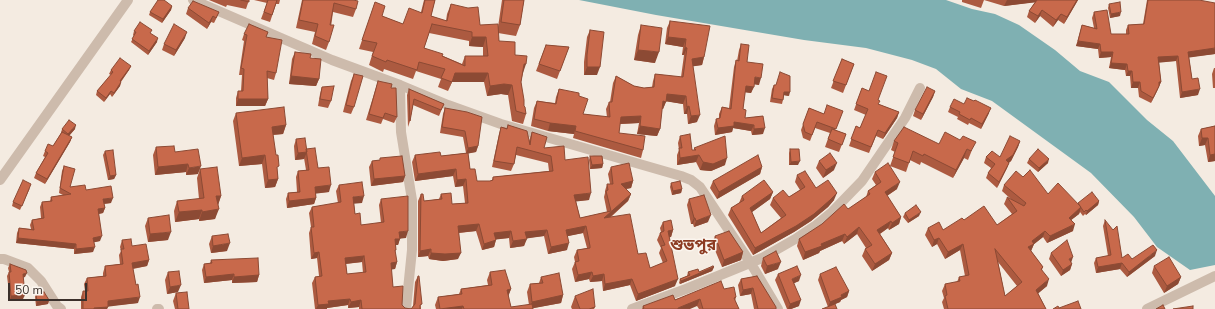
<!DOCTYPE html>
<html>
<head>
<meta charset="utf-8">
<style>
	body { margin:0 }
	#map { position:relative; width:1215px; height:309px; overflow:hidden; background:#f4ebe1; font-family:"Nunito Sans",sans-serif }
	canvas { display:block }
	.scale { position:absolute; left:8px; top:283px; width:79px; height:18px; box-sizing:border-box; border:2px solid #3b302b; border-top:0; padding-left:5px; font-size:12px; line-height:14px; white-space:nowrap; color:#3b302b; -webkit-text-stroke:3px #fbf5ee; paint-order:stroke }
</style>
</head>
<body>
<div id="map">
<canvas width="1215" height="309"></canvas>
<div class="scale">50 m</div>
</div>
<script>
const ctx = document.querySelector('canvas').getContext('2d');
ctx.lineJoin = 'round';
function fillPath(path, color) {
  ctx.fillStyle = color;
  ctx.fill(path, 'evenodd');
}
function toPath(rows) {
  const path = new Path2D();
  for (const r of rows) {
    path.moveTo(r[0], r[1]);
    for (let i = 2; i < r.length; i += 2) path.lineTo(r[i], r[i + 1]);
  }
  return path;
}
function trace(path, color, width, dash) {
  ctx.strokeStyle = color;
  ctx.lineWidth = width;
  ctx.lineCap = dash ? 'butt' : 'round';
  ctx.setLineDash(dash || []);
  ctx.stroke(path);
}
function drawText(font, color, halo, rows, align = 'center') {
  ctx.font = font + ' "Nunito Sans","Noto Sans Bengali",sans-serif';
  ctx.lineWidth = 3;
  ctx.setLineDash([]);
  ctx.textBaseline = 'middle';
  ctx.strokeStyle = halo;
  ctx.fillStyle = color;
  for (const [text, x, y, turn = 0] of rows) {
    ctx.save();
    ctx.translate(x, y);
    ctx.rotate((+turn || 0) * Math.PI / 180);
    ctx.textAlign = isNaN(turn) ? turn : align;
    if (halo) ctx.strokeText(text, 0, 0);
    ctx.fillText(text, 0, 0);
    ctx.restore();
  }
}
fillPath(toPath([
	[579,0,946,0,972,9,995,14,1019,25,1055,50,1080,71,1109,82,1147,120,1173,141,1215,196,1215,265,1190,270,1157,247,1134,217,1091,173,992,101,961,89,936,69,912,60,866,48,804,40,656,15]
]), '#7fb0b2');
trace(toPath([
	[193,0,332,60,400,85,448,105,501,124,681,176,691,180,700,187,750,262,778,309],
	[400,85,401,132,412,200,412,250,406,309],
	[0,259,4,259,28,268,41,281,57,306,61,309],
	[157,309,159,309],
	[632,309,686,289,762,258,797,238,815,226,832,212,862,181,905,118,920,88],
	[1147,309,1215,276]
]), '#cdbbac', 10);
trace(toPath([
	[0,180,128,0]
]), '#cdbbac', 10);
fillPath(toPath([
	[209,0,249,0,246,9,227,5,226,7],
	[254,0,280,0,279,4,276,4,270,22,261,19,267,3],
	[302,0,353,0,356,9,353,17,333,12,329,42,326,50,312,44,315,32,296,28],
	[424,0,435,0,431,16,446,21,447,14,451,4,480,25,498,27,502,0,524,0,520,25,516,36,498,33,499,41,515,55,523,73,521,82,524,106,526,114,523,124,512,121,508,95,501,94,487,96,484,82,452,82,448,91,438,87,441,79,416,71,413,79,384,69,383,72,369,65,373,52,359,49,375,2,382,16,403,24,421,12],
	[429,33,469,41,469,46,483,47,483,56,465,56,462,64,424,48],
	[962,0,984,0,981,8,962,2],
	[984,0,1078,0,1064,24,1058,20,1053,27,1040,16,1035,23,1027,17,1029,11,1035,2,1004,6],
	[1147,0,1199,0,1215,54,1189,57,1192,79,1198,95,1180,98,1176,61,1159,62,1161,82,1157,91,1151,103,1139,97,1138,88,1131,88,1130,76,1126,76,1125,70,1109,68,1111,57,1099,58,1098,49,1076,46,1082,25,1094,28,1092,18,1094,12,1111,34,1126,34,1126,30,1128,25,1143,24],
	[1109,4,1120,16,1110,18,1108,8],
	[172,6,171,10,162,23,149,15,150,12],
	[188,8,219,12,217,17,214,23,211,22,207,29,186,14],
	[670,21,704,57,702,65,693,66,697,122,688,124,687,114,684,114,683,104,666,101,663,109,662,109,660,129,657,136,637,134,639,123,620,124,619,133,643,150,641,158,573,138,574,134,548,131,531,126,534,108,537,101,555,103,556,97,559,89,579,96,583,114,607,117,606,109,609,102,610,102,613,83,616,76,634,86,644,88,652,87,653,81,655,74,681,77,684,55,682,55,683,47,665,44,667,28],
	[641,25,655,63,634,60,638,35],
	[590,30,597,75,584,75,584,62,587,37],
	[134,31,157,42,148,55,131,42,134,36,133,35],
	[268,32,266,37,276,73,274,80,267,78,268,99,265,106,236,106,236,98,238,91,241,91,242,75,239,75,244,41,242,40,244,34],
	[185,38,174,56,162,50,164,44],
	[741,44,747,62,759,85,754,84,751,93,745,92,743,109,745,118,763,116,763,134,752,135,751,131,733,128,732,132,715,135,714,126,716,119,719,119,719,114,722,107,729,108,734,67,736,60,737,61,739,50],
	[546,45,569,47,557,79,536,71],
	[295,52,310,58,319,79,316,86,289,84,292,59],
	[842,59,854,64,843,93,831,88],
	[131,66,129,70,121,82,120,86,112,97,110,94,104,102,96,95,97,91,111,75,109,74,111,70],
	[1214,68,1215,68,1215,88,1213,88,1212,74],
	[354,74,354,107,351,114,343,112,351,81],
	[378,81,397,117,394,123,383,119,381,124,366,120],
	[774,85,789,96,784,95,782,104,770,102,772,89],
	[322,87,331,101,328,108,318,106,320,94],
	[862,88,878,100,878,104,899,112,897,118,883,139,876,136,869,153,849,146,856,126,860,128,866,115,854,110],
	[409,89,444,104,439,116,413,105,410,121,408,127,407,95],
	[935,91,933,97,921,120,913,116,915,110],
	[964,104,989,113,981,129,969,123,968,125,957,119,958,117,948,112,950,107],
	[445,108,478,146,476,152,468,153,470,169,477,181,490,181,492,180,493,177,549,171,548,163,516,155,514,164,511,171,492,167,499,134,501,127,507,128,508,125,529,141,532,132,544,148,565,160,589,200,576,201,580,218,607,212,604,197,605,193,605,191,607,184,610,184,608,174,611,167,633,181,631,188,626,189,631,194,628,201,611,217,638,254,650,268,663,263,659,253,661,248,657,240,660,233,661,232,660,228,663,222,673,230,671,237,669,237,675,286,636,301,630,285,603,291,602,281,590,282,589,279,575,282,572,269,575,262,574,257,577,250,587,248,583,233,567,236,567,250,548,254,544,236,526,238,524,246,510,248,509,238,496,239,494,247,482,250,476,231,459,233,458,259,443,261,429,259,428,256,418,257,418,201,421,194,424,201,439,199,441,194,452,204,465,203,463,186,455,187,453,176,415,181,412,162,415,155,441,156,466,153,463,137,440,133,443,114],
	[809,108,824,114,843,111,835,130,846,134,839,152,825,147,830,133,815,128,810,141,803,138,801,130],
	[236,113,286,125,283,134,273,135,278,179,275,187,265,188,262,164,239,166,233,121],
	[1215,126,1215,161,1208,162,1205,145,1199,146,1198,136,1201,129],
	[62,129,75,129,69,136,72,137,70,142,45,184,34,178,36,173,45,157,43,156,45,151,53,146,61,133],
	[680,136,692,150,694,150,694,148,725,165,711,171,700,170,696,162,677,165,677,155,679,150,678,143],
	[296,139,306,149,318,168,329,192,316,193,316,198,314,204,287,208,286,199,288,193,297,192,296,177,298,171,306,170,304,158,304,159,295,160,294,146],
	[894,141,939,144,972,150,968,160,964,158,953,178,921,162,920,165,910,160,906,172,890,166,895,152,891,150],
	[1020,141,1018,147,1011,161,1009,163,1007,168,997,188,986,178,988,173,991,168,984,163,986,157,1000,157],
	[156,147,175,152,198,174,186,175,186,172,155,175,153,155],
	[790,149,798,165,789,165,789,153],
	[105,151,116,175,114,179,108,180,103,155],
	[590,156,603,164,602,168,590,169,589,160],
	[380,158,405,176,403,182,371,186,369,167,372,161,380,160],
	[1029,159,1048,163,1038,172,1027,163],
	[819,161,834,170,823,178,816,168],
	[64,166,70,187,86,190,111,203,104,204,105,208,103,213,99,214,100,241,94,242,93,252,74,254,74,249,16,243,17,233,19,228,31,229,30,225,32,220,41,218,40,207,42,202,50,201,51,197,63,195,59,193,62,171],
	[762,167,760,174,717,199,710,188,713,181],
	[200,169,221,196,218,205,215,219,199,221,199,219,175,222,174,211,177,201,199,199,197,178],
	[875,172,897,189,887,196,901,217,899,224,889,230,888,228,880,234,892,253,889,260,872,271,862,256,865,249,866,248,857,234,844,244,842,241,820,251,819,253,803,260,797,246,799,239,848,209,866,197,868,191,876,185,872,179],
	[797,175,834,200,828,207,811,221,794,232,753,255,728,215,731,208,739,203,742,196,773,192,770,199,752,212,761,233,781,218,770,205,773,198,789,197,800,190,795,182],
	[1023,177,1048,194,1078,204,1099,201,1098,205,1086,215,1085,214,1083,216,1080,212,1079,214,1071,220,1073,231,1047,243,1043,237,1034,244,1031,251,1043,267,1042,270,1047,286,1038,293,1046,309,944,309,942,302,944,298,942,291,945,284,957,282,959,277,965,276,960,250,945,259,937,244,932,247,925,235,928,228,943,230,964,220,997,225,1012,214,1004,204,1007,197,1013,201,1002,191,1004,185],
	[998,262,1017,286,1005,296],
	[671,183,682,189,681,193,672,195,670,187],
	[339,185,362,203,354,203,355,214,361,225,381,223,379,205,381,199,406,238,400,238,398,245,396,245,395,253,397,262,395,269,391,269,393,287,402,305,405,308,411,309,413,306,415,282,418,276,421,309,359,309,359,307,348,308,348,305,327,308,327,309,315,309,312,283,315,277,319,276,317,258,311,259,309,233,311,227,309,213,312,207,338,203,336,191],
	[362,262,363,273,347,274,346,264],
	[30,188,20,210,12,206,13,202],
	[689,199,708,222,694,227,693,224,691,224,687,205],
	[905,213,919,216,908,223,903,217],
	[148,218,168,240,148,242,145,226],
	[1105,220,1122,258,1132,259,1155,256,1127,277,1120,269,1096,273,1094,263,1096,258,1108,256,1103,226],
	[212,236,227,251,211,253,209,244],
	[715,236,743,252,741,260,722,267,712,243],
	[122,240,132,246,149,260,147,266,133,269,138,303,108,306,107,309,81,309,81,297,83,291,85,291,84,284,87,278,103,276,103,273,105,266,120,264,119,255,121,251,120,247],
	[1051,253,1071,263,1072,264,1070,270,1061,276,1049,259],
	[763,258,778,269,765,274,761,266],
	[211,260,259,275,257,282,232,283,232,280,204,283,202,270,204,264,210,263],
	[10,264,25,277,23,277,23,299,10,300,7,276,9,272,8,268],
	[1154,266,1181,277,1178,284,1164,293,1152,273],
	[714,267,712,271,680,284,679,283,680,279,687,276,688,272,699,272],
	[168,272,178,292,167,294,165,280],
	[490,272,511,289,508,296,511,307,529,305,527,292,530,284,539,283,541,277,563,295,561,303,533,308,533,309,436,309,435,305,438,297,459,294,461,289,488,285,487,280],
	[778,274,799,281,794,283,799,306,791,309,787,309,775,280],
	[820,274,849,291,847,297,841,300,840,302,828,307,818,280],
	[757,276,776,309,754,309,751,294,740,296,738,285,741,279],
	[724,289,736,297,735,301,739,309,699,309,697,306,642,309,643,306],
	[36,293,49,300,48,304,36,306,35,297],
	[176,293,189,309,175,309,173,301],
	[575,296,595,307,594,309,572,309,571,307]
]), '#ac5a40');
fillPath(toPath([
	[1007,0,1038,0,1038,2,1004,6],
	[1077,0,1078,0,1064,24,1067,17],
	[172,6,171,10,162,23,163,19],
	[1042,10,1040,16,1035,23,1038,16],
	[1121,12,1120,16,1110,18,1111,14],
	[1061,14,1058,20,1053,27,1056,20],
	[213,16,211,22,207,29,209,23],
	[187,32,185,38,174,56,176,50],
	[472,37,486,37,483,47,469,46],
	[668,37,686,39,683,47,665,44],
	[158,38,157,42,148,55,149,51],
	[1078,41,1100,44,1098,49,1076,46],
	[685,47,687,48,684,55,682,55],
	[1215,48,1215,54,1186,58,1188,52],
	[638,50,659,52,655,63,634,60],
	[1101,52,1113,52,1111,57,1099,58],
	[1178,56,1176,61,1156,63,1158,57],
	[704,57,702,65,689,67,692,59],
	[1111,63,1127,64,1125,70,1109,68],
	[524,64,526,64,523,73,520,73],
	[131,66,129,70,118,85,120,81],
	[587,67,600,67,597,75,584,75],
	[1128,71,1132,71,1130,76,1126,76],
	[455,73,488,73,484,82,452,82,448,91],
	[291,76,319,79,316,86,289,84],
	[755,77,761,78,759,85,753,84],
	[121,82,120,86,112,97,114,93],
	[1133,82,1140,82,1138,88,1131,88],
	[1159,82,1161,82,1157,91,1151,103],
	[504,84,512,85,508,95,501,94,487,96,490,86],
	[746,86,754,87,751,93,743,92],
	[1200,89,1198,95,1180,98,1182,92],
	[111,91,110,94,104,102,106,98],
	[935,91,933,97,921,120,923,114],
	[784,92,790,92,789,96,783,95],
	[667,94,686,96,683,104,664,101],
	[238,99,268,99,265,106,236,106],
	[663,101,666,102,663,109,661,109],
	[689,106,687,114,684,114,687,107],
	[991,108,989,113,981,129,982,124],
	[899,112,897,118,883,139,885,133],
	[700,115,697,122,688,124,691,116],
	[641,116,639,123,618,124,621,117],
	[734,122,754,125,751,131,733,128,732,132,715,135,718,128],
	[550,123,576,126,574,134,548,131],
	[76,125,75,129,67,138,68,134],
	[286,125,283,134,269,135,272,127],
	[640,126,660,129,657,136,637,134],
	[765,128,763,134,752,135,754,129],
	[72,137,70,142,45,184,47,179],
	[1202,138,1208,138,1205,145,1199,146],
	[1020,141,1018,147,1011,161,1004,166,1006,160],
	[478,146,476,152,466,154,468,148],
	[967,149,964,158,953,178,956,170],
	[307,152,304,159,295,160,298,153],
	[1215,154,1215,161,1208,162,1210,155],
	[265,155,262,164,239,166,242,158],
	[699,155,696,162,677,165,680,158],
	[727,158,725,165,711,171,700,170,703,162],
	[1049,159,1048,163,1038,172,1039,168],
	[800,161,798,165,789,165,791,162],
	[837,163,834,170,823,178,826,170],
	[1009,163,1007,168,997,188,999,182],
	[188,164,186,172,155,175,158,167],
	[603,164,602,168,590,169,592,165],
	[201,166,198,174,186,175,189,168],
	[762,167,760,174,717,199,719,192],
	[456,169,453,176,415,181,418,174],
	[116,175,114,179,108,180,110,176],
	[405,176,403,182,371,186,374,179],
	[278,179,275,187,265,188,268,180],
	[466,179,463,186,455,187,457,180],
	[633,181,631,188,619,190,621,184],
	[900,182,897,189,882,199,885,192],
	[331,185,329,192,313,194,315,187],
	[682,189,681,193,672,195,673,191],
	[773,192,770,199,748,215,750,208],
	[591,193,589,200,572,202,574,195],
	[837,193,834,200,828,207,811,221,794,232,753,255,755,248],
	[631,194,628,201,602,224,604,218],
	[216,196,221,196,218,205],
	[364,196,362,203,351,204,353,197],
	[113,198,111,203,101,204,103,199],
	[316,198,314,204,287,208,289,201],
	[1099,201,1098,205,1086,215,1087,211],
	[1081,207,1079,214,1066,224,1069,218],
	[105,208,103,213,97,214,98,209],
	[219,209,215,219,199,221,202,212],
	[202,210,199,219,175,222,179,212],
	[921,212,919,216,908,223,909,220],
	[711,215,708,222,694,227,696,221],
	[901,217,899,224,889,230,892,223],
	[694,218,695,218,693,224,691,224],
	[891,221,888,228,875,237,877,230],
	[479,224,476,231,456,233,458,226],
	[1075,224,1073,231,1047,243,1050,236],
	[586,226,583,233,564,237,566,230],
	[859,227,857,234,844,244,847,237],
	[547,230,544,236,523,239,525,232],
	[673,230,671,237,666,238,668,231],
	[408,231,406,238,397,239,399,232],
	[511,231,509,238,492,240,494,233],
	[1045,231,1043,237,1033,245,1034,244,1031,251,1025,254,1028,247,1032,241],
	[171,232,168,240,148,242,150,234],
	[845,234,842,241,820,251,819,253,803,260,805,252,821,244],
	[102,236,100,241,91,243,93,238],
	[18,238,76,244,74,249,16,243],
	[939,238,937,244,932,247,934,240],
	[395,239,400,239,398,245,393,245],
	[527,239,524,246,510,248,513,241],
	[496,240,494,247,482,250,484,244],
	[230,243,227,251,211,253,213,246],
	[569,243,567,250,548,254,551,247],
	[963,244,960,250,945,259,948,252],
	[95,247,93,252,74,254,76,249],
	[431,249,428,256,418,257,420,251],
	[1157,250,1155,256,1127,277,1129,272],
	[319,252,317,258,311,259,314,253],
	[743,252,741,260,722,267,724,260],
	[431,253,461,253,458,259,443,261,429,259],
	[892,253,889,260,872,271,875,264],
	[364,256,362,262,343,264,345,258],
	[1073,257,1071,263,1069,259],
	[149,260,147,266,130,269,132,263],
	[397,262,395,269,389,270,391,263],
	[781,262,778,269,765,274,767,266],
	[1122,263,1120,269,1096,273,1098,267],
	[1072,264,1070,270,1061,276,1063,270],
	[714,267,712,271,680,284,681,281],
	[592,272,589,279,575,282,578,275],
	[27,273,25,277,22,278,23,274],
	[234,274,232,280,204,283,206,277],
	[604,274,602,281,590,282,593,276],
	[259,275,257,282,232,283,234,277],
	[801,275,799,281,790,285,792,279],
	[1181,277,1178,284,1164,293,1167,286],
	[632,279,630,285,603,291,605,284],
	[678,279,675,286,636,301,638,294],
	[1049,279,1047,286,1034,297,1036,290],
	[181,285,178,292,167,294,170,287],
	[753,288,751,294,740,296,743,290],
	[511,289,508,297,507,290],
	[849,291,847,297,841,300,840,302,828,307,830,302],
	[25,295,23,299,10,300,11,296],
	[563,295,561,303,529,309,532,302],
	[140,297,138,303,105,307,108,301],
	[350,299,348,305,327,308,327,309,316,309,318,305,328,301],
	[700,299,697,306,690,309,678,309,678,308],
	[49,300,48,304,36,306,37,302],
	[361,300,359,307,348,308,351,302],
	[801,300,799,306,791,309,788,309,790,304],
	[463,306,462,309,440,309],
	[108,307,107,309,94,309,94,308]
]), '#8c4a34');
const building = toPath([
	[158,0,164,0,172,6,163,19,150,12,158,0],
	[241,0,249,0,249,2,241,0],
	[268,0,277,0,272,15,264,12,268,0],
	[303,0,353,0,358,1,356,9,334,3,330,25,334,25,329,42,315,36,318,24,299,20,303,0],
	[425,0,435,0,431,16,447,21,451,4,468,8,478,7,480,25,498,24,499,41,515,42,515,55,527,56,526,64,524,64,521,82,524,100,524,106,525,107,526,114,516,111,512,85,504,84,490,86,488,73,455,73,452,82,441,78,445,69,419,62,417,70,387,60,386,62,372,56,377,43,362,40,375,2,385,6,382,16,403,24,409,8,422,13,425,0],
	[432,24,472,32,472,37,486,37,488,56,465,56,465,66,442,56,443,54,424,48,432,24],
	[504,0,524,0,520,25,501,22,504,0],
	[1037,0,1077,0,1067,17,1061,14,1056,20,1042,10,1038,16,1029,11,1037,0],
	[1148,0,1199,0,1215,3,1215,48,1188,52,1192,79,1198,78,1200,89,1182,92,1178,56,1158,57,1161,82,1159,82,1159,86,1153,98,1141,91,1140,82,1133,82,1132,71,1128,71,1127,64,1111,63,1113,52,1101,52,1100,44,1078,41,1082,25,1097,29,1094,12,1107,10,1111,34,1129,34,1128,25,1144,24,1148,0],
	[193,1,219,12,216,18,213,16,209,23,188,8,193,1],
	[1120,2,1121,12,1111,14,1109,4,1120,2],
	[670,21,710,26,704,57,692,59,700,115,691,116,689,106,687,107,686,96,667,94,666,102,663,101,660,129,640,126,641,116,621,117,619,133,645,136,643,150,575,131,576,126,550,123,534,119,537,101,556,104,559,89,579,93,579,96,588,99,583,114,610,117,609,102,612,102,616,76,634,86,644,88,654,87,655,74,683,77,687,48,685,47,686,39,668,37,670,21],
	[140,22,152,30,150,33,158,38,149,51,132,39,136,32,134,31,140,22],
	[174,24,187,32,176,50,164,44,174,24],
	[249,24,268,32,266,37,282,40,276,73,267,71,268,99,238,99,238,91,243,91,244,69,241,68,247,35,244,34,249,24],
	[641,25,662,28,659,52,638,50,641,25],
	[590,30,604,32,600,67,587,67,587,55,590,30],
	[741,44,749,45,747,62,763,64,761,78,755,77,754,87,746,86,743,109,746,110,745,118,763,116,765,128,754,129,754,125,734,122,734,126,718,128,716,119,720,118,722,107,731,109,736,60,739,61,741,44],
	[546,45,569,47,560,71,539,64,546,45],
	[295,52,311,54,310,58,321,59,319,79,291,76,295,52],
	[120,58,131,66,120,81,121,82,114,93,111,91,106,98,97,91,113,72,111,70,120,58],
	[842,59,854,64,846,85,833,81,842,59],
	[780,72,790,76,790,92,784,92,783,100,772,98,774,85,776,85,780,72],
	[876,72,887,76,878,100,880,101,878,104,899,112,885,133,878,130,871,147,851,139,856,126,860,128,868,109,856,104,862,88,869,91,876,72],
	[354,74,363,76,354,107,346,105,354,74],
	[378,81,392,84,391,88,396,88,397,117,385,113,383,118,369,114,378,81],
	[334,86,331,101,320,99,322,87,334,86],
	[927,87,935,91,923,114,915,110,927,87],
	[409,89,444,104,441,110,414,99,410,121,409,89],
	[967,98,974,101,975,100,991,108,982,124,971,118,970,120,959,114,960,112,950,107,954,99,964,104,967,98],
	[827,105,843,111,836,129,817,122,812,135,805,132,803,124,809,108,824,114,827,105],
	[284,107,286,125,272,127,276,155,278,155,279,166,277,167,278,179,268,180,265,155,242,158,236,113,284,107],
	[445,108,467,112,482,117,478,146,468,148,465,131,442,127,445,108],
	[69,120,76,125,68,134,62,129,69,120],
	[508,125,527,131,530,145,532,132,547,137,544,148,564,146,565,160,588,157,591,193,574,195,580,218,611,211,606,191,608,190,607,184,613,184,611,167,629,163,633,181,621,184,631,194,604,218,630,214,638,254,646,253,650,268,667,261,661,246,665,245,660,233,664,231,663,222,671,220,673,230,668,231,678,279,638,294,632,279,605,284,604,274,593,276,592,272,578,275,575,262,579,261,577,250,590,248,590,246,586,226,566,230,569,243,551,247,547,230,525,232,527,239,513,241,511,231,494,233,496,240,484,244,479,224,458,226,461,253,445,254,431,253,431,249,420,251,421,194,423,194,424,201,442,199,441,194,451,193,452,204,468,203,466,179,457,180,456,169,418,174,415,155,440,152,441,156,468,153,470,169,475,169,477,181,490,181,493,180,493,177,553,171,551,156,517,147,514,164,494,161,501,127,507,129,508,125],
	[1215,126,1215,154,1210,155,1208,138,1202,138,1201,129,1215,126],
	[904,127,939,144,945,132,960,140,963,136,976,142,971,151,967,149,956,170,924,154,923,156,913,151,909,163,893,157,898,143,894,141,904,127],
	[832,129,846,134,842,145,828,139,832,129],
	[62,132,72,137,47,179,36,173,48,153,45,151,48,144,53,146,62,132],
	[690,134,692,150,696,150,694,148,725,136,727,158,713,164,703,162,699,155,680,158,679,148,682,148,680,136,690,134],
	[1010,136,1020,141,1013,155,1006,160,1009,163,999,182,988,173,995,164,986,157,992,151,1000,157,1010,136],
	[305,138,307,152,298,153,296,139,305,138],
	[174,146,175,152,198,149,201,166,189,168,188,164,158,167,156,147,174,146],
	[315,148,318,168,329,167,331,185,315,187,316,198,289,201,288,193,300,192,298,171,309,170,306,149,315,148],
	[790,149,799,149,800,161,791,162,790,149],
	[1038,149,1049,159,1039,168,1029,159,1038,149],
	[113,150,116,175,110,176,105,151,113,150],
	[830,153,837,163,826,170,819,161,830,153],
	[758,155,762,167,719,192,713,181,758,155],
	[402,156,405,176,374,179,372,161,380,160,380,158,402,156],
	[590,156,602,156,603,164,592,165,590,156],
	[888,163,900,182,885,192,901,217,892,223,891,221,877,230,892,253,875,264,865,249,872,245,859,227,847,237,845,234,821,244,822,246,805,252,799,239,822,224,844,204,848,209,870,194,868,191,881,182,875,172,888,163],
	[64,166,75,169,70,187,85,185,86,190,111,186,113,198,103,199,105,208,98,209,102,236,93,238,95,247,76,249,76,244,18,238,19,228,34,230,32,220,44,218,42,202,52,201,51,197,71,194,60,188,64,166],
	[217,167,221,196,216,196,219,209,202,212,202,210,179,212,177,201,204,198,200,169,217,167],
	[1030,170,1048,194,1058,183,1081,207,1069,218,1075,224,1050,236,1045,231,1032,241,1034,244,1028,247,1043,267,1041,269,1049,279,1036,290,1046,309,948,309,945,296,947,295,945,284,960,281,959,277,969,275,963,244,948,252,939,238,934,240,928,228,939,222,943,230,962,218,964,220,984,206,997,225,1017,211,1007,197,1024,206,1026,203,1004,185,1016,171,1023,177,1030,170],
	[995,249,1022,282,1005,296,995,249],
	[805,171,816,188,828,180,837,193,830,200,814,214,796,226,755,248,731,208,744,200,742,196,764,180,773,192,750,208,761,233,786,215,773,198,783,190,789,197,805,187,797,175,805,171],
	[23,180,31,184,22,206,13,202,23,180],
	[680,181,682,189,673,191,671,183,680,181],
	[362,182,364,196,353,197,355,214,360,213,361,225,384,222,381,199,408,196,408,231,399,232,400,239,395,239,396,250,395,250,397,262,391,263,393,287,403,286,402,305,405,308,411,309,415,304,418,276,419,276,422,304,420,305,420,309,362,309,361,300,351,302,350,299,328,301,329,304,318,305,315,277,322,276,319,252,314,253,311,227,314,227,312,207,341,202,339,185,362,182],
	[364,256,366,272,347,274,345,258,364,256],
	[1092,192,1099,201,1087,211,1086,210,1084,212,1078,203,1092,192],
	[704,195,711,215,696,221,695,218,694,218,689,199,704,195],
	[916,205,921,212,909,220,905,213,916,205],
	[169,215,171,232,150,234,148,218,169,215],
	[1105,220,1113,230,1117,226,1122,258,1128,254,1132,259,1153,245,1157,250,1129,272,1122,263,1098,267,1096,258,1111,255,1105,220],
	[729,231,743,252,724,260,715,236,729,231],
	[228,234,230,243,213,246,212,236,228,234],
	[131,239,132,246,146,244,149,260,132,263,136,285,138,284,140,297,108,301,108,307,94,308,94,309,83,309,83,291,88,291,87,278,106,276,105,266,123,264,121,249,124,249,122,240,131,239],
	[1067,240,1073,257,1069,259,1072,264,1063,270,1051,253,1067,240],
	[776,251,781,262,767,266,763,258,776,251],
	[1169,257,1181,277,1167,286,1154,266,1169,257],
	[258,258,259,275,234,277,234,274,206,277,204,264,212,263,211,260,258,258],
	[10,264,26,270,27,273,23,274,25,295,11,296,9,272,11,272,10,264],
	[713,266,714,267,681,281,680,279,690,275,688,272,698,269,699,272,713,266],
	[797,266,801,275,792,279,801,300,790,304,778,274,797,266],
	[836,267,849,291,841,295,842,297,830,302,820,274,836,267],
	[505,270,511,289,507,290,511,307,532,304,533,309,464,309,463,306,440,309,438,297,462,294,461,289,492,285,490,272,505,270],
	[179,271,181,285,170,287,168,272,179,271],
	[559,273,563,295,532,302,530,284,543,283,541,277,559,273],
	[757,276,776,307,776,309,758,309,753,288,743,290,741,279,757,276],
	[721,281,724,289,734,287,736,297,734,298,739,309,703,309,700,299,678,308,678,309,643,309,644,308,643,306,673,295,675,300,721,281],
	[593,289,595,307,589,309,580,309,575,296,593,289],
	[44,292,49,300,37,302,36,293,44,292],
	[187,292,189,309,178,309,176,293,187,292],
	[1078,301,1081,309,1053,309,1058,306,1059,308,1078,301],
	[835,304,837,309,822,309,835,304],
	[1163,305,1165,309,1156,309,1163,305],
	[1193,306,1193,309,1173,309,1193,306]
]);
fillPath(building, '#c8694b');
trace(building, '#8c4a34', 1);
drawText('bold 16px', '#8c3b22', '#fbf5ee', [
	["শুভপুর",693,246]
]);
</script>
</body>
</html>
